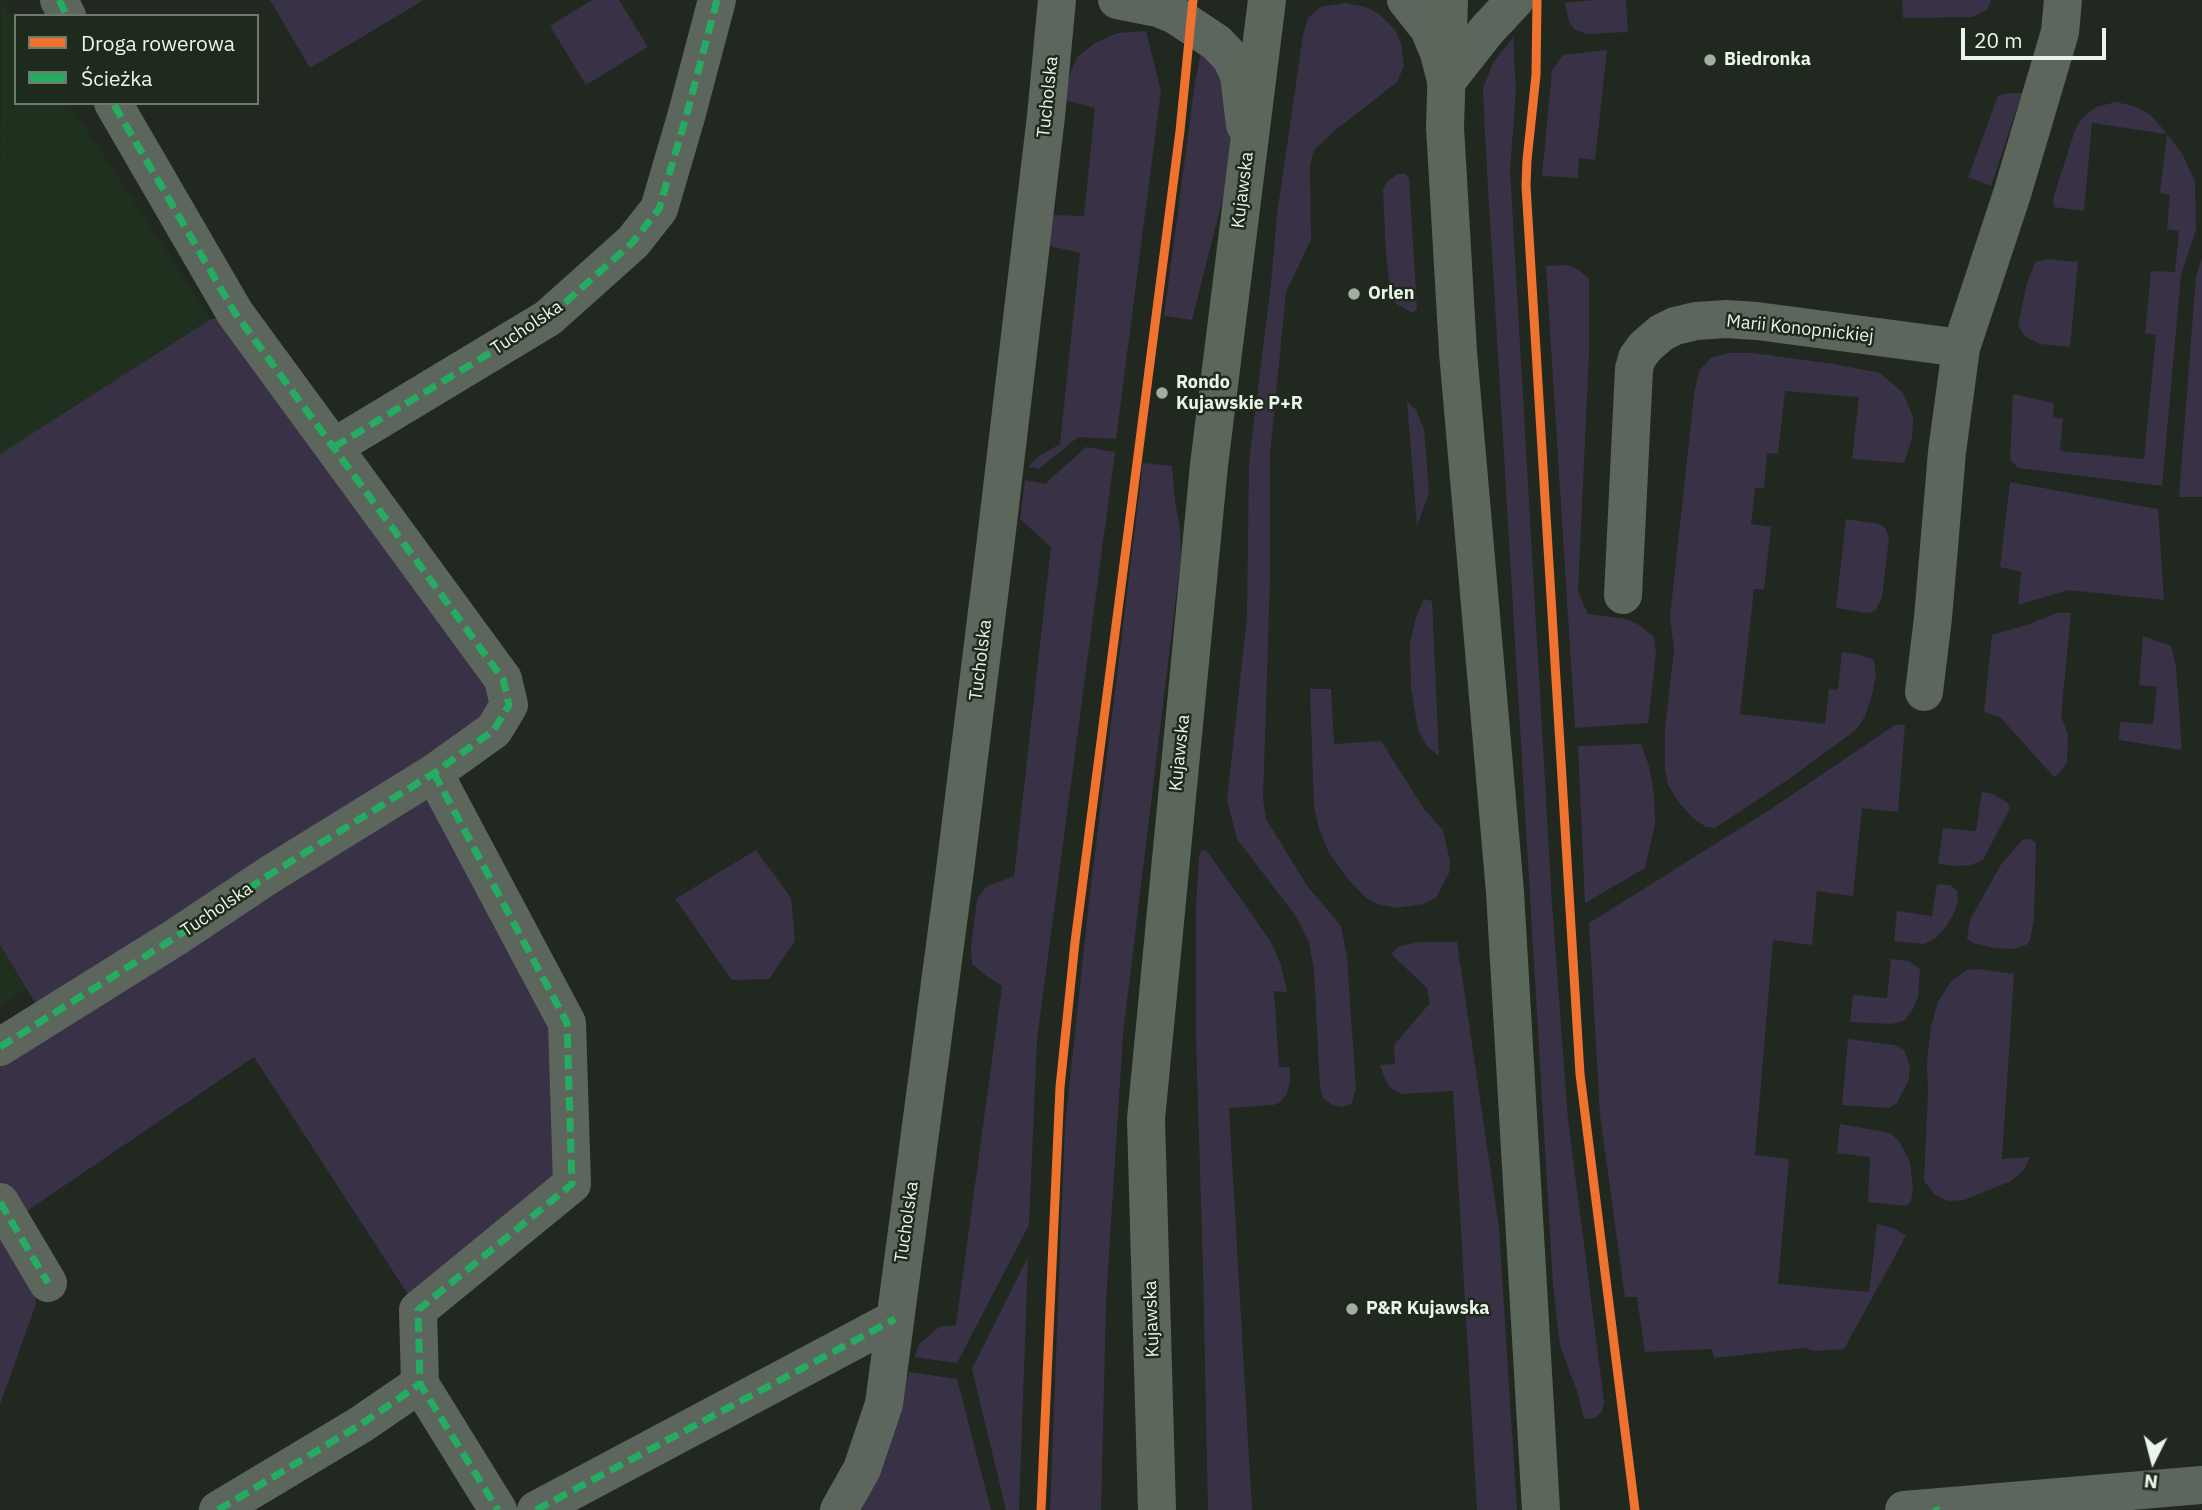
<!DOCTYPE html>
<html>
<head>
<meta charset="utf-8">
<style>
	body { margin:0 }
	#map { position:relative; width:2202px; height:1510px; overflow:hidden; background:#212820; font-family:"IBM Plex Sans",sans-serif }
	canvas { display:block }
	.legend { position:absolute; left:14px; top:14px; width:245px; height:91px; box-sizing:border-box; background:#1e2b1c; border:2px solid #707b6e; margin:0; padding:9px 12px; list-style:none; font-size:21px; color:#ebf4ea }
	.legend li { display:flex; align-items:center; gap:14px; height:35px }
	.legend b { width:35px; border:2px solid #707b6e }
	.north { position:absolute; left:2118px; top:1426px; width:70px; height:70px; -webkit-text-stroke:5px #1e2b1c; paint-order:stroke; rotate:186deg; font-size:19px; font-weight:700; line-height:28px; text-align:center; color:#ebf4ea }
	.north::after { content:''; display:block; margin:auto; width:24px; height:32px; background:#ebf4ea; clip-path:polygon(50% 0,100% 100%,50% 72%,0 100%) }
	.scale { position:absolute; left:1961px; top:28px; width:145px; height:32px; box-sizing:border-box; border:4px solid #ebf4ea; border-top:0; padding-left:9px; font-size:21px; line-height:24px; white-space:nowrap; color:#ebf4ea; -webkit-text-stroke:5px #1e2b1c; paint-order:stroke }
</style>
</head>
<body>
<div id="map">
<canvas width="2202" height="1510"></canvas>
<ul class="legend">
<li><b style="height:9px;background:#ef722f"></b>Droga rowerowa</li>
<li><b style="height:9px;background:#26ab63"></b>Ścieżka</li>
</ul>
<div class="north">N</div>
<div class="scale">20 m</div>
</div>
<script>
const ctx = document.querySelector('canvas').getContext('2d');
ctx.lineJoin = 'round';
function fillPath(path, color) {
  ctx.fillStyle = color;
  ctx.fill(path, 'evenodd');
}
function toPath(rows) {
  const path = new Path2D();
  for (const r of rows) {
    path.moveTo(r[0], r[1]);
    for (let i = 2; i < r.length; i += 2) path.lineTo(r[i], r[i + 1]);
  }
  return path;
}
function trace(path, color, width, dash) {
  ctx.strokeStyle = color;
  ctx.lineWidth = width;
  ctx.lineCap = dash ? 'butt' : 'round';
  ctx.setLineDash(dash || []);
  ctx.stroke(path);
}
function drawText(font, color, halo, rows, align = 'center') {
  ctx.font = font + ' "IBM Plex Sans",sans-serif';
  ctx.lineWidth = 5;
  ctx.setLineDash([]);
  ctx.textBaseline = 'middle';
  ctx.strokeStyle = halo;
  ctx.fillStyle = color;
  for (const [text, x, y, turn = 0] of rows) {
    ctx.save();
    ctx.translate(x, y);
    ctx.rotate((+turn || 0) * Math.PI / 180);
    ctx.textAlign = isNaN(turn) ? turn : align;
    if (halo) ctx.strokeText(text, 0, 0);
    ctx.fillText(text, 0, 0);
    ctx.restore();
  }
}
fillPath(toPath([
	[1,0,16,23,16,103,69,103,211,319,0,454],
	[0,945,26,989,0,1006]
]), '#1f301e');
fillPath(toPath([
	[270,0,424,0,310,68],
	[592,0,619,0,648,47,586,85,550,26],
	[1593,0,1626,0,1628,32,1586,34,1574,29,1569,22,1565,3],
	[1902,0,1991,0,1987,10,1972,17,1903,18],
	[1345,3,1366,7,1378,13,1396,31,1401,43,1404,66,1397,82,1333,132,1314,150,1310,165,1311,240,1286,292,1270,454,1270,579,1263,799,1266,819,1308,887,1341,926,1347,957,1356,1090,1351,1104,1342,1107,1333,1105,1323,1098,1320,1087,1314,970,1309,942,1295,915,1237,839,1227,800,1247,617,1249,462,1271,284,1277,215,1303,35,1308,18,1320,7],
	[1146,31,1161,91,1116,439,1078,437,1039,469,1028,467,1038,457,1060,444,1080,253,1050,246,1053,215,1084,216,1095,108,1066,100,1067,81,1077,57,1095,43,1118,33],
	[1513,37,1516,90,1510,170,1552,904,1568,1120,1604,1401,1602,1412,1594,1418,1584,1419,1578,1394,1560,1346,1553,1285,1485,135,1483,88,1493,63],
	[1202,48,1218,65,1236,128,1229,174,1192,320,1164,316,1195,82],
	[1607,50,1595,160,1579,158,1578,178,1542,176,1552,71,1563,55],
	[2010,93,2022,93,1991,186,1968,177,1998,96],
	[2116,102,2133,106,2151,115,2167,134,2183,155,2195,182,2196,230,2181,275,2162,486,2018,468,2010,459,2013,394,2054,403,2053,417,2063,419,2060,451,2144,459,2156,335,2145,333,2151,271,2175,272,2179,231,2167,229,2170,195,2160,193,2167,134,2092,123,2084,211,2054,207,2053,199,2075,130,2082,118,2096,107],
	[1398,174,1405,174,1409,178,1417,309,1412,313,1395,303,1391,295,1386,255,1383,189,1387,182],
	[2202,258,2202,497,2179,497,2196,276],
	[2046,259,2078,262,2070,347,2040,344,2024,336,2018,324,2027,283,2035,262],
	[1567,265,1579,270,1589,279,1589,354,1578,592,1588,614,1626,619,1639,625,1654,637,1656,654,1648,723,1575,728,1546,266],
	[235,313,509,705,435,773,567,1023,572,1184,418,1310,254,1057,12,1221,0,1202,0,1047,45,1019,0,945,0,454,211,319],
	[1728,353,1753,353,1833,364,1880,373,1903,393,1913,417,1912,438,1904,463,1852,459,1859,397,1785,391,1778,454,1767,453,1764,488,1755,488,1751,524,1771,527,1764,589,1754,589,1740,714,1825,724,1829,689,1838,690,1842,652,1861,655,1874,660,1876,675,1872,695,1865,716,1857,729,1789,779,1715,828,1706,827,1693,818,1679,803,1668,785,1665,769,1665,728,1674,650,1670,617,1694,395,1699,371,1711,358],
	[1407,401,1416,410,1424,429,1427,465,1429,493,1417,526],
	[1086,447,1115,452,1037,1039,1029,1225,957,1363,914,1357,920,1343,939,1327,956,1325,1002,986,988,977,972,964,971,946,977,899,986,887,1014,876,1051,547,1020,519,1025,480,1045,484],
	[1143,463,1172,466,1175,501,1180,528,1181,556,1123,1034,1106,1303,1101,1510,1050,1510,1065,1126,1089,902],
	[2010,482,2158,509,2164,600,2068,590,2018,605,2021,572,2000,567],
	[1846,519,1879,524,1885,528,1889,537,1882,598,1875,611,1867,613,1836,608],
	[1424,599,1432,601,1439,756,1426,745,1418,729,1411,688,1410,643,1416,617],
	[2056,613,2071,613,2061,716,2068,734,2067,763,2060,772,2054,777,2001,718,1984,712,1992,635,2030,624],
	[2143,636,2171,646,2176,667,2182,750,2119,740,2120,722,2153,724,2157,687,2139,685],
	[1310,689,1331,689,1334,744,1381,741,1424,809,1443,830,1450,861,1449,873,1436,898,1423,904,1396,908,1378,904,1366,898,1349,880,1329,853,1319,829,1314,807],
	[1895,725,1905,725,1898,812,1862,808,1853,896,1817,891,1812,945,1773,940,1755,1155,1789,1159,1778,1284,1869,1292,1877,1224,1894,1228,1906,1236,1844,1349,1815,1351,1804,1348,1714,1358,1712,1349,1645,1352,1637,1297,1625,1297,1600,1115,1589,923,1771,809],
	[1641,744,1649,766,1654,794,1655,824,1645,868,1585,903,1578,746],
	[1982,792,1990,793,2007,802,2010,808,1983,860,1971,865,1954,866,1938,864,1943,828,1976,831],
	[2031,839,2036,843,2034,917,2030,941,2026,945,2013,949,1994,948,1973,943,1967,939,1970,920,2000,866,2022,840],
	[756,850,791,898,795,941,769,979,732,980,675,899],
	[1202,850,1207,851,1271,942,1281,965,1287,992,1274,991,1279,1067,1290,1067,1290,1081,1287,1094,1279,1103,1273,1105,1229,1108,1252,1510,1208,1510,1203,1269,1196,1038,1196,907,1199,856],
	[1937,884,1950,885,1957,891,1958,901,1953,915,1945,928,1936,938,1924,944,1894,941,1897,911,1932,916],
	[1420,942,1457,942,1499,1228,1517,1510,1477,1510,1453,1091,1401,1094,1391,1088,1385,1079,1380,1065,1395,1064,1394,1045,1430,1003,1427,988,1391,954,1400,946],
	[1891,959,1908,961,1920,969,1918,997,1913,1009,1905,1020,1892,1024,1850,1022,1853,995,1887,998],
	[1979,969,2014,974,2002,1159,2030,1157,2024,1170,2011,1181,1964,1200,1948,1201,1935,1195,1924,1181,1928,1092,1927,1062,1931,1026,1938,1002,1951,981,1967,970],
	[1848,1039,1894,1045,1904,1050,1910,1067,1909,1079,1897,1103,1890,1108,1842,1105],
	[1840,1124,1890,1133,1899,1141,1910,1162,1913,1188,1911,1201,1906,1206,1868,1202,1870,1157,1837,1153],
	[0,1221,35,1291,36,1304,0,1405],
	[1028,1257,1019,1510,1006,1510,972,1369],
	[909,1372,957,1379,991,1510,862,1510]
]), '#393146');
trace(toPath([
	[59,0,67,16],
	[1117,0,1158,8,1175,15,1217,43,1231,58,1239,75,1245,125],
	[1406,0,1429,29,1439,53,1445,77],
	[1446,82,1487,30,1515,0],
	[334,447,548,318,633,242,659,209,686,117,717,0],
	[1623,595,1634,369,1637,358,1645,347,1661,333,1675,326,1696,321,1726,319,1757,321,1961,348,2012,194,2060,32,2063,0],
	[1924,692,1933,618,1947,452,1961,348],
	[434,773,567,1023,572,1184,418,1310,420,1384,498,1510],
	[0,1047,176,937,269,875,434,773,494,730,509,705,503,679,235,313,113,103],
	[0,1202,48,1283],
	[218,1510,360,1425,420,1384],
	[536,1510,895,1319],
	[839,1510,862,1469,884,1404,955,870,996,539,1046,116,1057,0],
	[1904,1510,2202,1485]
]), '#5c665c', 38);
trace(toPath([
	[1449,0,1445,127,1458,352,1505,892,1541,1510],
	[1157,1510,1146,1119,1209,465,1267,0]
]), '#5c675c', 38);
trace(toPath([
	[59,0,67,16],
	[334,447,548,318,633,242,659,209,686,117,717,0],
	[434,773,567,1023,572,1184,418,1310,420,1384,498,1510],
	[0,1047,176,937,269,875,434,773,494,730,509,705,503,679,235,313,113,103],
	[0,1202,48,1283],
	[1936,1507,1937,1510],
	[218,1510,360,1425,420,1384],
	[536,1510,895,1319]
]), '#26ab63', 7, [14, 7]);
trace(toPath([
	[1537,0,1536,75,1527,160,1526,186,1580,1074,1635,1510],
	[1041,1510,1060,1087,1075,942,1180,131,1193,0]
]), '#ef722f', 9);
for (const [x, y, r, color] of [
	[1710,60,7,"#a4ada3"],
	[1354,294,7,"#a4ada3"],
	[1162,393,7,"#a4ada3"],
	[1352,1309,7,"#a4ada3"]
]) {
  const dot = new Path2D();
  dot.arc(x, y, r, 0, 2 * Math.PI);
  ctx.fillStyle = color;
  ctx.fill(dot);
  trace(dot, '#1e2b1c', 2.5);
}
drawText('bold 18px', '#ebf4ea', '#1e2b1c', [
	["Biedronka",1724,60],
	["Orlen",1368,294],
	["Rondo",1176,383],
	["Kujawskie P+R",1176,404],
	["P&R Kujawska",1366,1309]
], 'left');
drawText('18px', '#ebf4ea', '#1e2b1c', [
	["Tucholska",1048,97,-84],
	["Kujawska",1243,190,-83],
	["Tucholska",527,328,-34],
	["Marii Konopnickiej",1800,329,6],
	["Tucholska",981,660,-83],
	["Kujawska",1180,753,-84],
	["Tucholska",217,910,-34],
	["Tucholska",907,1222,-82],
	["Kujawska",1152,1319,-92]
]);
</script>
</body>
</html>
